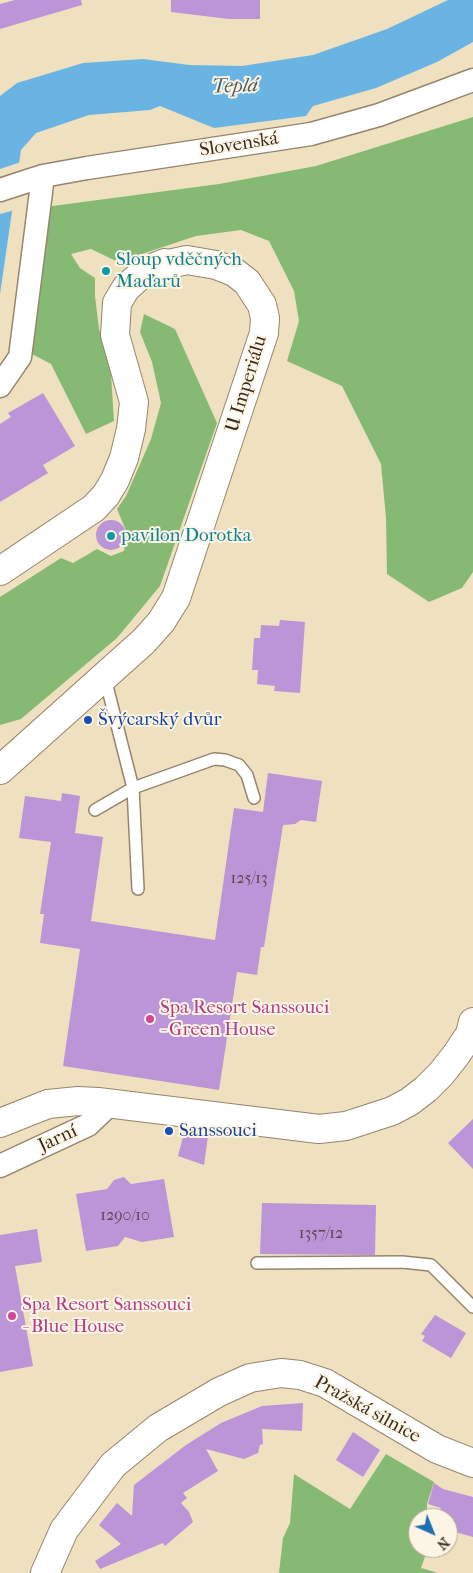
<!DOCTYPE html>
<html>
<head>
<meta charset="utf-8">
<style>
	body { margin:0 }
	#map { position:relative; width:473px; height:1573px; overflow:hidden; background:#efe0bf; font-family:"IM FELL French Canon",serif }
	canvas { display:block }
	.north { position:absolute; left:408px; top:1508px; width:50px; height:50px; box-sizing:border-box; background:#fcf5e5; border:1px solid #afa495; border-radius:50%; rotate:136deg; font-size:14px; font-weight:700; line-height:20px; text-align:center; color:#3b2a1e }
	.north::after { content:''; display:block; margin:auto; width:18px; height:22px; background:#1f6fb2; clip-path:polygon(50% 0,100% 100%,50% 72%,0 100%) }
</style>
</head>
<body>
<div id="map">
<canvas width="473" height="1573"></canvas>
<div class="north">N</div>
</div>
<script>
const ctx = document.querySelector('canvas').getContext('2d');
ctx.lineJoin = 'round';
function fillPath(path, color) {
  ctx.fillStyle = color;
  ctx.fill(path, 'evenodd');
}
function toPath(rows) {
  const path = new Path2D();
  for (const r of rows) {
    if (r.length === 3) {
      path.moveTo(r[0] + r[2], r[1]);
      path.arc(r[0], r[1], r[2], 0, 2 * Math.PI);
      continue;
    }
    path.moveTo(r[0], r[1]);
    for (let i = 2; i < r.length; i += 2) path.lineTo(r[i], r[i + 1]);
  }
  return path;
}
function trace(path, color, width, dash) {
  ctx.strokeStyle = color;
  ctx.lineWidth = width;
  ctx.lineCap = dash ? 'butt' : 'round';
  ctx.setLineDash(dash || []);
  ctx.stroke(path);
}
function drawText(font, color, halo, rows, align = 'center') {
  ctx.font = font + ' "IM FELL French Canon",serif';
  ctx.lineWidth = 4;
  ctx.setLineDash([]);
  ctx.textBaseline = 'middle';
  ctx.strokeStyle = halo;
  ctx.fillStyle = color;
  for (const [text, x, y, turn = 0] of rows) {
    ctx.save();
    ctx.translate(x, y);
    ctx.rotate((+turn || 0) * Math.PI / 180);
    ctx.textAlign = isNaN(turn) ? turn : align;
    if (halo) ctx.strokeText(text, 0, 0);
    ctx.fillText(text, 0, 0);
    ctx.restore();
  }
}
fillPath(toPath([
	[473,117,473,572,462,588,429,602,387,574,386,518,381,464,342,386,287,361,299,321,294,291,269,241,241,230,196,236,118,262,91,249,71,254,80,268,95,278,95,296,99,329,110,359,114,421,86,434,51,364,28,352,45,207,219,184,316,166],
	[144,314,175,329,217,423,160,586,117,638,21,719,0,725,0,597,61,558,73,563,97,549,111,556,124,551,127,533,117,509,126,496,151,439,161,403,152,362,140,332],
	[386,1454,434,1482,427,1504,427,1518,418,1518,418,1548,428,1548,421,1568,438,1573,279,1573,283,1538,290,1523,294,1474,350,1509]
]), '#86ba74');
fillPath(toPath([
	[448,0,473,0,473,42,437,62,376,88,313,106,306,116,214,128,160,106,150,110,89,115,36,133,21,150,0,294,0,96,17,83,83,63,143,59,189,65,242,66,313,55,387,29]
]), '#6ab4e3');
fillPath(toPath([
	[21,162,15,210,0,214,0,169]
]), '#efe0bf');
fillPath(toPath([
	[15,0,81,0,82,5,0,29,0,4],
	[171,0,260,0,260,19,229,19,171,12],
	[43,393,75,446,43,465,48,473,0,502,0,424,11,417,8,413],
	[111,535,15],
	[280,620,305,622,300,693,274,691,275,686,257,684,258,670,252,670,254,638,260,638,261,625,279,626],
	[268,773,322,781,316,822,301,820,295,824,283,825,264,947,261,947,257,975,237,972,219,1090,63,1066,80,949,40,943,44,914,40,914,51,842,19,838,25,796,61,801,62,793,80,796,75,833,103,837,91,921,215,940,234,808,263,812],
	[473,1119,473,1169,448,1143],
	[184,1133,208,1136,204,1165,178,1156],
	[124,1177,131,1184,164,1179,174,1237,142,1242,125,1237,118,1246,86,1251,76,1194,107,1189,114,1180],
	[262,1203,376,1205,375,1255,260,1254],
	[37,1229,42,1262,15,1266,33,1366,0,1372,0,1235],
	[435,1315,466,1333,451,1358,422,1341,425,1336,421,1334],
	[303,1403,302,1431,262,1429,263,1444,260,1445,258,1453,244,1459,206,1449,218,1471,183,1493,187,1498,181,1503,189,1512,193,1522,165,1546,163,1543,100,1569,95,1561,121,1544,99,1525,117,1503,132,1516,134,1485,186,1445,221,1423,262,1406],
	[353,1432,380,1450,363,1477,336,1460],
	[434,1483,443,1489,473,1497,473,1537,448,1530,448,1518,438,1518,441,1508,428,1504]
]), '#bc94d8');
const service = toPath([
	[105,678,133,788,138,889],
	[95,810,133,788,214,759,225,760,239,765,247,775,254,798],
	[257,1263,402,1262,431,1265,473,1307]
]);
const minor = toPath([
	[0,190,43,176,87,168,311,134,379,115,473,80],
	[0,386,20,357,43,176],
	[0,1166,88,1125,111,1103]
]);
const tertiary = toPath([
	[0,571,94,508,106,495,115,480,124,458,131,429,134,402,115,335,117,303,126,288,145,271,165,263,169,264,187,260,216,265,234,272,247,282,262,305,265,318,264,333,176,598,161,622,144,641,0,770],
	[0,1123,48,1104,78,1101,98,1102,319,1129,346,1126,392,1111,409,1102,426,1089,441,1074,456,1055,470,1034,473,1022],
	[45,1573,64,1530,113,1465,158,1428,219,1392,250,1378,281,1373,300,1375,325,1383,437,1449,473,1463]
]);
trace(service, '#95856e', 14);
trace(minor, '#95856e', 25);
trace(tertiary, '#95856e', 30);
trace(service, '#fff', 11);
trace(minor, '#fff', 22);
trace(tertiary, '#fff', 28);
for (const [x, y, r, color] of [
	[106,271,5,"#0f9aa8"],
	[111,536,5,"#0f9aa8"],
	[88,720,5,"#1a4fb4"],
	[150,1019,5,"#d1479c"],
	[169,1131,5,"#1a4fb4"],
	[12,1316,5,"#d1479c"]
]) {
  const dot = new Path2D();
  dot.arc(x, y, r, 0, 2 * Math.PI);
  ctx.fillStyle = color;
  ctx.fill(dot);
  trace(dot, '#fcf5e5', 2);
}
drawText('16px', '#5b444c', null, [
	["125/13",249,879],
	["1290/10",125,1216],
	["1357/12",321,1234]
]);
drawText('19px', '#3b2a1e', '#fcf5e5', [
	["Slovenská",239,145,-9],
	["U Imperiálu",247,384,-73],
	["Jarní",58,1139,-25],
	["Pražská silnice",367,1410,29]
]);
drawText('19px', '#0d838f', '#fcf5e5', [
	["Sloup vděčných",116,260],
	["Maďarů",116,282],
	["pavilon Dorotka",121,536]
], 'left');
drawText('19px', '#164399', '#fcf5e5', [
	["Švýcarský dvůr",98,720],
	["Sanssouci",179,1131]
], 'left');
drawText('19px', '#b23c85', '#fcf5e5', [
	["Spa Resort Sanssouci",160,1008],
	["- Green House",160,1030],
	["Spa Resort Sanssouci",22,1305],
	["- Blue House",22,1327]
], 'left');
drawText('italic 20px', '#4b5a63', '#fcf5e5', [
	["Teplá",235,87,-2]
]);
</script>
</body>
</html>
